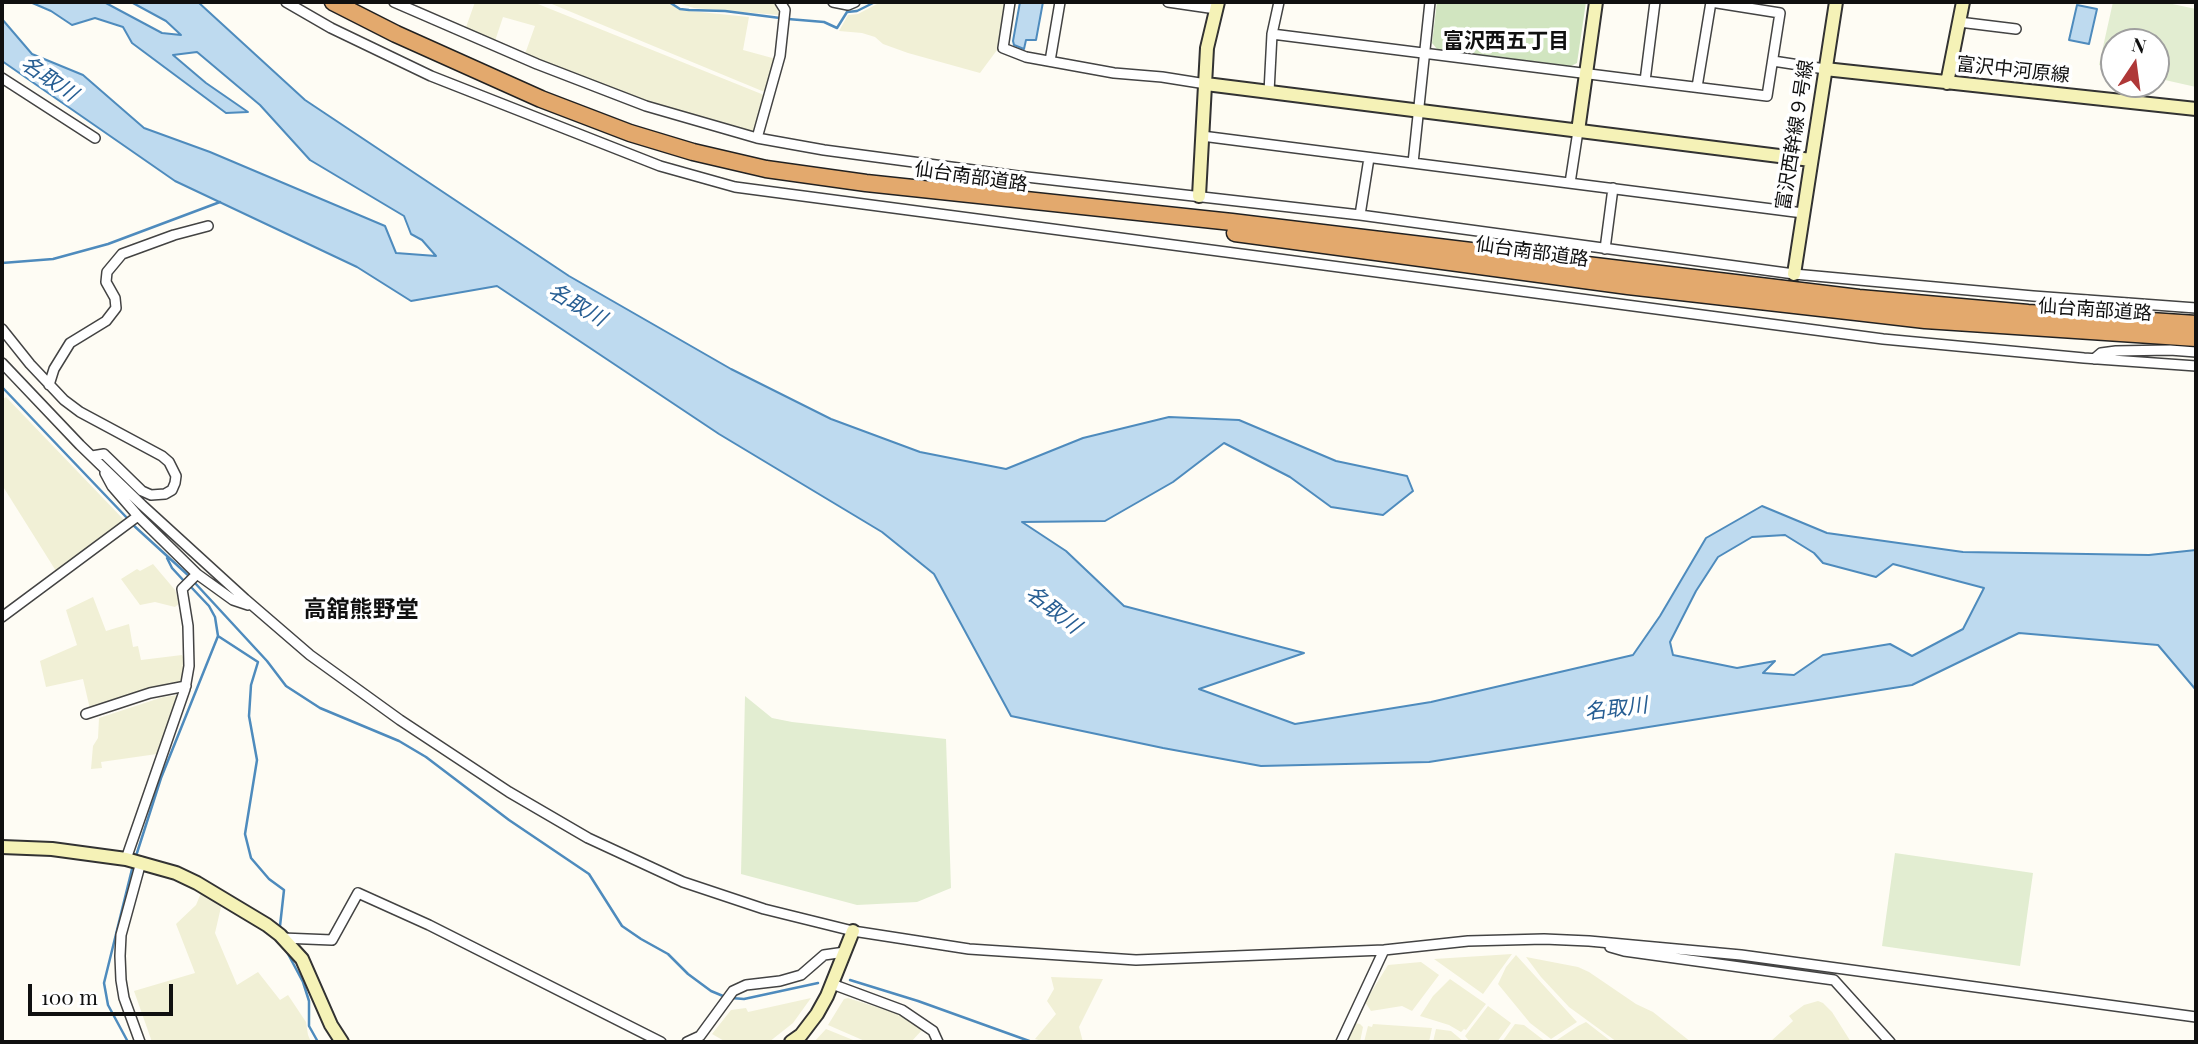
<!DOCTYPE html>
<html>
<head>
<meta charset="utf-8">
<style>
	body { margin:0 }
	#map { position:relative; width:2198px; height:1044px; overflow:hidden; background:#fefcf4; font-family:"Playfair Display",serif }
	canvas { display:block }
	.frame { position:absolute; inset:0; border:4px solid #101010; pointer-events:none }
	.north { position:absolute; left:2100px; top:28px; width:70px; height:70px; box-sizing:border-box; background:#fff; border:2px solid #9f9f9f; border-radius:50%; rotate:13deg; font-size:19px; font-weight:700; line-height:28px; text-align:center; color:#101010 }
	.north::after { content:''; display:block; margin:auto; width:24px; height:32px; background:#af3838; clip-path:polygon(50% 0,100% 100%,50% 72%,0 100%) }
	.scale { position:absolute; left:28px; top:984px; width:145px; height:32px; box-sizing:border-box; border:4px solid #101010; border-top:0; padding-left:9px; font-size:21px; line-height:24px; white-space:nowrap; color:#101010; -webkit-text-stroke:5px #fff; paint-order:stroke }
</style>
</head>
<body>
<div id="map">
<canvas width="2198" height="1044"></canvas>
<div class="frame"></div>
<div class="north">N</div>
<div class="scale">100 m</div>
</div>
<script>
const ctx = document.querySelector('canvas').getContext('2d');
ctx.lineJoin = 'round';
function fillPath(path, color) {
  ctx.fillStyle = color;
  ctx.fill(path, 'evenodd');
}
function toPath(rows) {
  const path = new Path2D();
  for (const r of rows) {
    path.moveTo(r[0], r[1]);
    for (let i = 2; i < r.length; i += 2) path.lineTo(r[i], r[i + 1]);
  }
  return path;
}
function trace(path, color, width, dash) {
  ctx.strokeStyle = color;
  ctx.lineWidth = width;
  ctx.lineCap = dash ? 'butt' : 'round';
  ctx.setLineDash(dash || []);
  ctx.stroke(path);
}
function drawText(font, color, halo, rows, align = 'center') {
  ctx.font = font + ' "Playfair Display","Noto Sans JP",serif';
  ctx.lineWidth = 7;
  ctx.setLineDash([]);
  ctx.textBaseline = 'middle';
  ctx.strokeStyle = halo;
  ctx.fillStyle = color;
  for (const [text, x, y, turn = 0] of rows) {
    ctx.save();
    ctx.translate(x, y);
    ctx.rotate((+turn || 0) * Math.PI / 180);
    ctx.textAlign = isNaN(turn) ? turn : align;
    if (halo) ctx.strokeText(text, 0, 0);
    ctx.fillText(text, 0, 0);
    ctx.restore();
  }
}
fillPath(toPath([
	[475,2,533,2,764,95,765,98,756,133,737,127,678,114,525,54,535,26,503,17,495,41,465,30],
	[547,2,667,2,680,10,749,17,743,50,776,59,767,93],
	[675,2,776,2,779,15,694,8],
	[890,2,1006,2,997,50,980,73,908,53,883,44,875,37,862,33,839,31,848,15,858,14,879,3],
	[6,397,126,522,56,571,2,485,2,400],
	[153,564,175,590,180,603,175,607,155,602,140,605,121,579,137,569,140,571],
	[93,597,106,631,129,624,133,647,138,646,141,660,182,655,185,662,182,684,170,685,90,709,83,679,46,687,40,661,77,645,66,610],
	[179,695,157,754,101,762,102,768,91,769,93,746,98,738,99,718,163,697],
	[201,893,221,907,215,933,237,985,258,972,280,1000,288,995,306,1022,308,1035,311,1042,152,1042,134,991,195,973,176,924,196,905],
	[1512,954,1483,994,1434,959],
	[1516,955,1577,1022,1551,1039,1530,1023,1498,984,1506,967],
	[1526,957,1578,967,1589,972,1636,1004,1653,1012,1691,1042,1617,1042,1569,1007,1541,977],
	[1421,962,1439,975,1412,1011,1402,1006,1371,1011,1365,1002,1388,965],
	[1051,977,1103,979,1079,1027,1083,1042,1045,1042,1035,1039,1056,1014,1047,1001,1054,989],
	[1450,979,1486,1004,1466,1030,1464,1029,1461,1032,1449,1025,1420,1016,1433,996],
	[811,998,793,1023,769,1042,726,1042,712,1034,731,1010,746,1008,748,1012],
	[848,998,895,1013,923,1029,911,1042,867,1042,828,1025,844,999],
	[1818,1001,1823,1003,1832,1012,1851,1042,1770,1042,1793,1021,1789,1016,1804,1005],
	[1488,1006,1511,1023,1497,1042,1470,1042,1465,1036],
	[1586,1022,1612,1042,1554,1042,1578,1026],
	[1355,1023,1360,1024,1363,1027,1360,1042,1347,1042],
	[1373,1024,1432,1028,1429,1042,1364,1042,1368,1026,1372,1027],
	[1515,1024,1524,1025,1546,1042,1502,1042],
	[826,1029,858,1042,814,1042],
	[1436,1029,1451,1031,1464,1042,1433,1042]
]), '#f1f0d6');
fillPath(toPath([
	[1437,2,1586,2,1577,63,1571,66,1437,49,1432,43]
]), '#d1e5c0');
fillPath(toPath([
	[2113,2,2163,2,2196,9,2196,87,2156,78,2156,42,2114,42,2114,69,2099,65],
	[745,696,772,718,792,722,946,739,951,888,917,902,857,905,741,874],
	[1895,853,2033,873,2020,966,1882,946]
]), '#e2edd1');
const water = toPath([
	[30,2,104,2,162,33,181,35,166,21,131,2,198,2,305,100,569,276,731,369,831,419,920,452,1006,469,1083,438,1169,417,1239,420,1336,461,1407,476,1413,491,1383,515,1331,507,1290,477,1224,443,1173,482,1105,521,1022,522,1066,551,1124,606,1304,653,1199,689,1295,724,1431,702,1633,655,1660,616,1706,538,1762,506,1827,533,1963,552,2149,555,2196,550,2196,690,2158,645,2019,633,1912,685,1429,762,1261,766,1163,748,1011,716,934,574,882,532,719,434,497,286,411,301,357,267,175,181,2,61,2,19,32,54,83,75,144,128,210,152,385,226,396,253,436,256,422,240,411,234,404,216,310,160,260,105,197,52,173,55,206,83,248,112,226,113,132,43,123,27,95,18,72,25,51,11,30,2],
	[1785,535,1814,553,1823,563,1876,577,1893,564,1984,588,1963,629,1912,656,1890,644,1823,655,1794,675,1763,673,1775,661,1737,668,1673,655,1670,642,1696,591,1718,557,1752,537,1785,535],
	[1020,2,1043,2,1036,40,1026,40,1024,49,1014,45,1013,41,1020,2],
	[2077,5,2097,9,2089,44,2069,40,2077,5]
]);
fillPath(water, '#bedaef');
trace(water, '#4e8bbd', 2);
trace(toPath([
	[669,2,680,9,689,10,725,11,780,18],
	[788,19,824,22,837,28,847,12,857,11,875,2],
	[2,263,53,259,108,244,220,202],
	[2,387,128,519],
	[132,524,189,576],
	[167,558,172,568,184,581],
	[195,583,267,661,286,686,320,708,399,741,426,757,509,820,589,874,622,926,641,939,668,954,688,974,711,991,723,996],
	[218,636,258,662,251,685,249,716,257,760,245,834,251,858,269,879,284,890,280,926],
	[136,856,161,778,218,636,215,617,209,606,191,587],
	[287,952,303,982,309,1001,309,1026,318,1042],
	[850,980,918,1001,1032,1042],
	[731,998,744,999,818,983],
	[128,1042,108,1005,104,983,133,865]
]), '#4e8bbd', 2.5);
const street = toPath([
	[286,2,331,28,431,76,660,166,735,187,1883,339,2084,358,2196,366],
	[394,2,537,64,646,106,757,138,824,150,1018,176,1360,215,1794,274,2033,296,2196,308],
	[833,2,848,5,855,2],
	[1010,2,1003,48,1026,57,1114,73,1162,77,1206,84],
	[1168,2,1216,9],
	[1959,22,2016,29],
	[1272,34,1645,81,1655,2],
	[1050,61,1060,2],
	[1773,61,1825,69],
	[2,78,95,138],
	[1645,81,1767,96,1780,13,1711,2,1697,87],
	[1269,92,1272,34,1279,2],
	[1202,136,1803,213],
	[757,138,780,56,785,10,780,2],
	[1413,163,1430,2],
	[1570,183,1578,131],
	[1360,215,1369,158],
	[1605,249,1613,188],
	[2,329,30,364,64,400,80,412,162,456,169,462,176,476,175,483,172,490,165,494,151,495,142,491,104,454,92,456],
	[2094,359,2101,353,2116,351,2170,350,2196,352],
	[2,363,80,445,142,505,245,599,310,655,400,720,509,792,588,838,683,882,764,909,853,931,969,949,1136,960,1384,950,1468,941,1544,939,1589,941,1741,955,2196,1017],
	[49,385,54,369,70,343,106,321,116,308,115,298,106,282,107,272,122,254,174,235,208,226],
	[105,473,112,486,138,516],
	[2,617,138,516,197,574],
	[86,714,150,693,186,686],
	[126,859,185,689,189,666,188,626,182,589,197,574,233,600,248,605],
	[282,938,332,940,358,893,429,925,661,1042],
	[1610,947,1624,951,1834,980,1890,1042],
	[832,984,902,1010,933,1031,938,1042],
	[140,1042,124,998,121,980,120,956,121,935,141,862],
	[687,1042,700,1036,733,991,746,985,780,981,801,975,824,955,845,952],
	[1341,1042,1384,950]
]);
const secondary = toPath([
	[1825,69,2196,109],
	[1947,83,1963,2],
	[1206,84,1811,160],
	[1578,131,1596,2],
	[1199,196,1207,48,1218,2],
	[1794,274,1836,2],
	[2,847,52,849,126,859,176,873,197,883,267,925,280,935,302,959,331,1025,342,1042],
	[791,1042,801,1035,817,1014,827,996,853,931]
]);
const highway = toPath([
	[333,2,396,34,541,99,630,133,693,152,766,169,866,183,1232,222,1859,298,2028,313,2196,324],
	[1235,233,1628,286,1856,312,1925,320,2196,338]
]);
trace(street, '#434343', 12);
trace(secondary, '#323232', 16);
trace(highway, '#212121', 19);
trace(street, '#fff', 9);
trace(secondary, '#f5f2b7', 12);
trace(highway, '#e3a96d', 16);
drawText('19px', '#101010', '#fff', [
	["富沢中河原線",2013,70,6],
	["富沢西幹線９号線",1795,135,-81],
	["仙台南部道路",971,177,8],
	["仙台南部道路",1532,252,8],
	["仙台南部道路",2095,310,4]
]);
drawText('bold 21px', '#101010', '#fff', [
	["富沢西五丁目",1506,41]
]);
drawText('italic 21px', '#275e93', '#fff', [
	["名取川",49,79,34],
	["名取川",577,305,30],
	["名取川",1053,610,38],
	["名取川",1616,709,-7]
]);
drawText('bold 23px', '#101010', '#fff', [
	["高舘熊野堂",361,610]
]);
</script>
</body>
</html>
